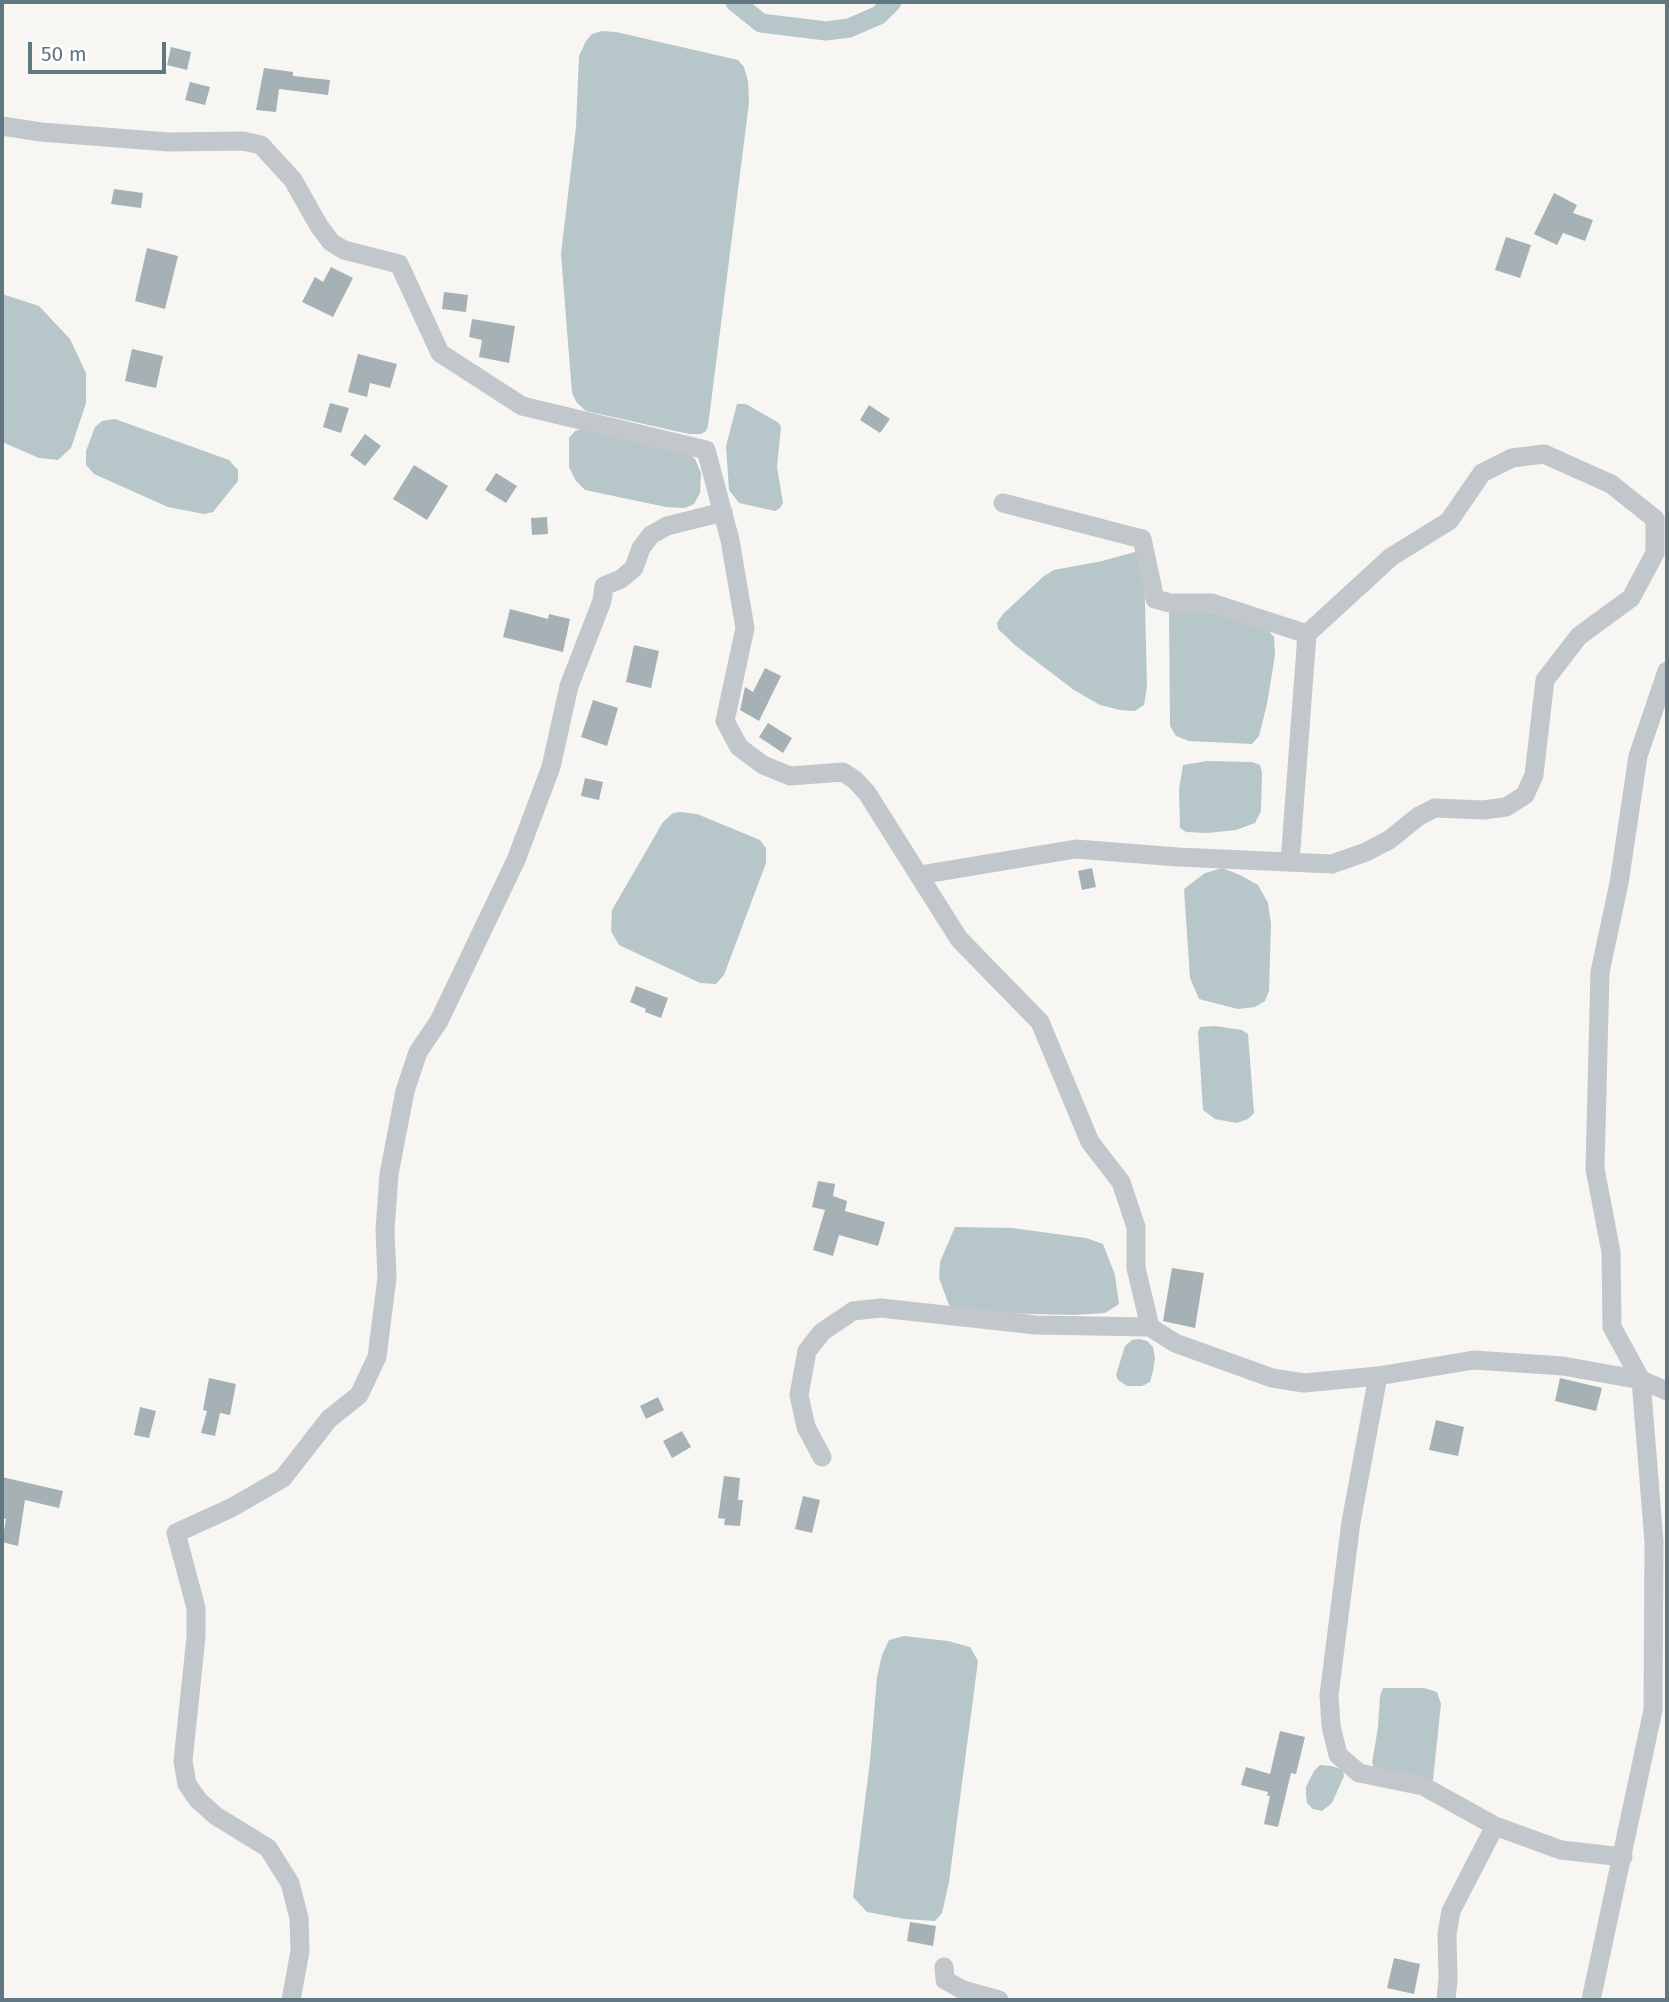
<!DOCTYPE html>
<html>
<head>
<meta charset="utf-8">
<style>
	body { margin:0 }
	#map { position:relative; width:1669px; height:2002px; overflow:hidden; background:#f7f6f3; font-family:"Fira Sans",sans-serif }
	canvas { display:block }
	.frame { position:absolute; inset:0; border:4px solid #607680; pointer-events:none }
	.scale { position:absolute; left:28px; top:42px; width:138px; height:32px; box-sizing:border-box; border:4px solid #607680; border-top:0; padding-left:9px; font-size:21px; line-height:24px; white-space:nowrap; color:#607680; -webkit-text-stroke:5px #fff; paint-order:stroke }
</style>
</head>
<body>
<div id="map">
<canvas width="1669" height="2002"></canvas>
<div class="frame"></div>
<div class="scale">50 m</div>
</div>
<script>
const ctx = document.querySelector('canvas').getContext('2d');
ctx.lineJoin = 'round';
function fillPath(path, color) {
  ctx.fillStyle = color;
  ctx.fill(path, 'evenodd');
}
function toPath(rows) {
  const path = new Path2D();
  for (const r of rows) {
    path.moveTo(r[0], r[1]);
    for (let i = 2; i < r.length; i += 2) path.lineTo(r[i], r[i + 1]);
  }
  return path;
}
function trace(path, color, width, dash) {
  ctx.strokeStyle = color;
  ctx.lineWidth = width;
  ctx.lineCap = dash ? 'butt' : 'round';
  ctx.setLineDash(dash || []);
  ctx.stroke(path);
}
fillPath(toPath([
	[602,31,616,32,738,60,744,67,748,81,749,103,708,426,706,431,701,434,689,434,586,411,577,403,572,393,561,254,576,127,579,56,586,41,592,34],
	[2,294,39,306,70,339,86,373,86,403,71,448,58,460,39,458,2,442],
	[737,404,746,404,779,423,781,427,777,467,783,503,780,508,775,511,739,503,729,490,726,446],
	[115,419,229,460,238,470,238,481,213,512,204,514,168,507,94,474,86,465,86,451,95,427,102,421],
	[585,428,688,453,695,459,701,473,700,493,694,504,685,508,666,507,585,490,576,481,569,467,569,438,575,431],
	[1135,552,1144,562,1147,687,1144,705,1135,711,1120,710,1100,705,1074,690,1016,646,998,629,997,623,1003,614,1044,576,1054,570,1102,561],
	[1169,608,1204,611,1251,621,1265,627,1274,637,1275,655,1267,704,1259,736,1252,744,1189,741,1176,736,1170,726],
	[1207,761,1252,762,1260,765,1262,772,1261,811,1255,823,1236,830,1207,833,1186,832,1180,828,1179,789,1183,765],
	[680,812,697,814,760,840,766,848,766,863,724,975,716,984,700,983,619,945,611,931,612,910,663,822,673,813],
	[1222,868,1240,875,1258,885,1268,903,1271,924,1269,991,1265,1001,1255,1007,1238,1009,1199,999,1190,978,1184,889,1205,873],
	[1215,1026,1242,1030,1248,1034,1254,1113,1248,1119,1237,1123,1215,1119,1203,1110,1198,1032,1200,1027],
	[955,1227,1012,1228,1086,1238,1103,1244,1115,1275,1119,1304,1105,1313,1073,1315,957,1312,949,1305,939,1278,940,1262],
	[1139,1339,1147,1341,1153,1347,1155,1358,1153,1371,1150,1382,1142,1386,1127,1386,1118,1380,1116,1375,1125,1346,1132,1340],
	[904,1636,948,1641,970,1647,978,1661,949,1882,942,1913,935,1921,905,1919,867,1912,853,1897,870,1761,877,1677,882,1655,889,1640],
	[1383,1688,1424,1688,1437,1692,1441,1704,1433,1780,1423,1780,1375,1769,1372,1763,1378,1727,1380,1696],
	[1320,1765,1332,1766,1343,1770,1344,1776,1332,1803,1322,1811,1313,1809,1307,1803,1306,1794,1306,1787,1314,1771]
]), '#b7c6c9');
trace(toPath([
	[735,2,761,23,826,31,849,28,879,15,892,2]
]), '#b7c6c9', 19);
fillPath(toPath([
	[171,47,191,52,187,70,167,65],
	[264,68,293,72,293,76,330,80,328,95,279,89,276,112,256,110],
	[190,82,210,87,205,105,185,100],
	[114,189,143,193,141,208,111,204],
	[1554,193,1577,205,1573,213,1593,220,1585,241,1563,233,1557,245,1534,234],
	[1506,237,1531,245,1520,278,1495,270],
	[147,248,178,256,165,309,135,301],
	[331,267,353,278,333,317,302,302,315,277,323,282],
	[444,292,468,295,466,312,442,309],
	[472,319,515,326,509,363,479,357,482,340,469,337],
	[132,349,163,356,156,388,125,381],
	[358,354,397,364,390,388,370,383,367,397,348,392],
	[330,403,349,408,341,433,323,427],
	[869,405,890,419,880,433,860,420],
	[365,434,381,446,365,466,350,455],
	[414,465,448,486,427,520,393,499],
	[496,473,517,486,506,503,485,490],
	[547,517,548,534,532,535,531,518],
	[510,609,548,619,549,614,570,619,563,652,503,637],
	[634,645,659,651,651,688,626,682],
	[765,668,781,676,759,721,740,710,745,687,753,692],
	[593,700,618,708,607,746,581,737],
	[768,723,792,738,783,753,759,737],
	[585,778,603,782,599,800,581,796],
	[1092,868,1096,887,1082,890,1078,871],
	[636,986,668,998,661,1018,645,1012,646,1009,630,1002],
	[818,1181,835,1184,833,1196,847,1201,845,1211,885,1222,878,1246,839,1235,833,1256,813,1250,825,1210,812,1207],
	[1172,1268,1204,1273,1195,1328,1163,1321],
	[209,1378,236,1384,230,1415,220,1413,215,1436,201,1433,207,1411,203,1410],
	[1560,1378,1602,1388,1596,1411,1555,1401],
	[658,1397,664,1410,646,1419,640,1406],
	[140,1407,156,1411,149,1438,134,1435],
	[1436,1420,1464,1427,1458,1456,1429,1450],
	[682,1431,691,1447,672,1458,663,1441],
	[724,1476,740,1478,738,1500,743,1500,740,1526,724,1525,725,1519,718,1518],
	[2,1477,63,1491,59,1508,25,1500,18,1546,2,1542,6,1519,2,1518],
	[803,1496,820,1500,812,1533,795,1529],
	[1280,1731,1305,1737,1296,1774,1291,1773,1278,1827,1264,1824,1270,1796,1267,1796,1268,1792,1241,1785,1246,1767,1270,1774],
	[910,1922,936,1926,933,1946,907,1941],
	[1394,1958,1420,1964,1414,1994,1387,1988]
]), '#a6b1b6');
trace(toPath([
	[2,126,41,132,168,142,243,141,261,145,293,180,319,226,331,242,344,250,399,264,440,353,522,406,706,450,730,540,745,628,725,721,739,747,763,765,790,776,843,772,855,780,867,793,959,939,1040,1022,1090,1142,1121,1182,1136,1227,1136,1268,1150,1327,1175,1343,1272,1378,1304,1383,1378,1376,1474,1360,1563,1366,1641,1380,1667,1391],
	[1003,503,1142,539,1155,599,1170,603,1212,603,1307,634,1290,862],
	[920,875,1076,849,1178,857,1332,864,1366,852,1389,840,1419,816,1435,808,1483,810,1506,807,1525,795,1534,775,1545,680,1579,636,1631,598,1655,553,1655,519,1611,484,1544,454,1512,458,1482,473,1449,521,1391,557,1307,634],
	[1378,1376,1351,1522,1329,1695,1331,1726,1338,1755,1359,1773,1423,1786,1495,1826,1561,1850,1623,1857],
	[822,1457,806,1427,799,1395,807,1351,822,1332,853,1311,881,1308,1036,1325,1150,1327],
	[944,1967,945,1980,963,1990,999,2000],
	[291,2000,300,1951,299,1918,290,1883,268,1848,216,1816,198,1800,187,1784,183,1761,196,1637,196,1608,176,1533,231,1508,283,1478,329,1419,359,1395,377,1357,387,1277,385,1230,389,1174,405,1091,418,1052,439,1021,516,860,551,767,569,686,602,601,604,586,621,579,634,568,641,548,651,535,667,526,723,512],
	[1446,2000,1448,1979,1447,1934,1451,1911,1495,1826],
	[1591,2000,1653,1710,1654,1542,1641,1380,1612,1327,1611,1252,1595,1169,1600,972,1619,883,1638,756,1667,671]
]), '#c1c7ca', 19);
</script>
</body>
</html>
